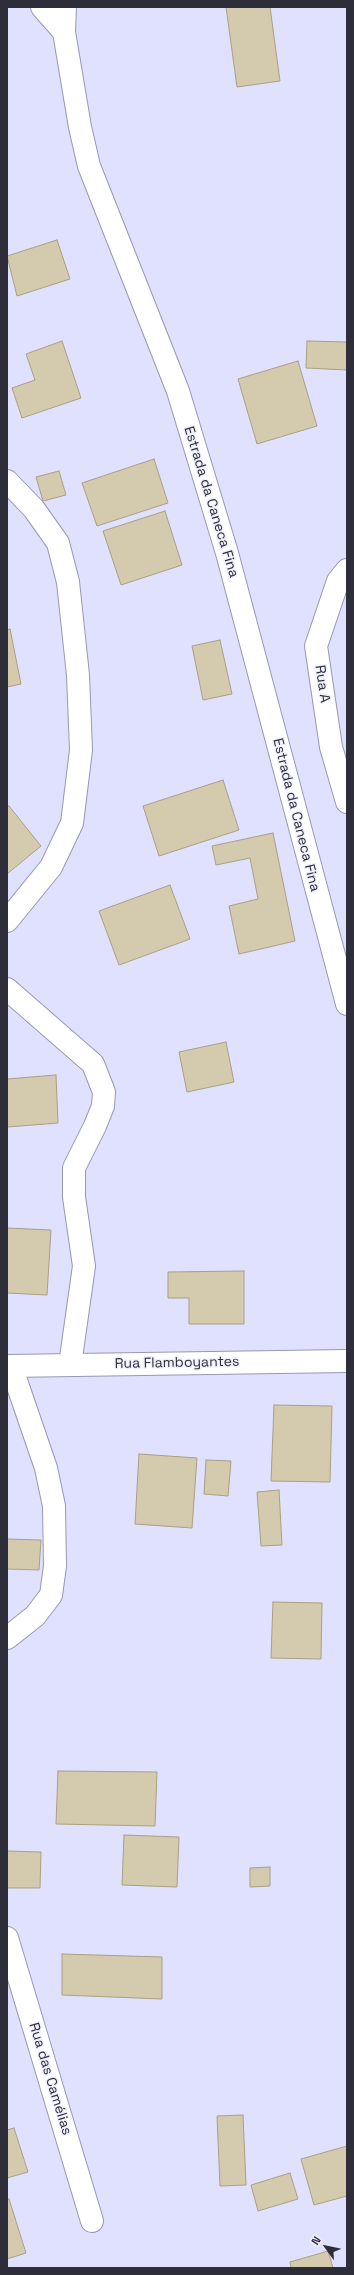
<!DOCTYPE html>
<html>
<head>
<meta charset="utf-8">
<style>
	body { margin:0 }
	#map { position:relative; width:354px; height:2275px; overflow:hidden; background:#e0e1fe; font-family:"Space Grotesk",sans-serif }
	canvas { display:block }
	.frame { position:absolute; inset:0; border:8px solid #2d2e39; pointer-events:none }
	.north { position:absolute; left:306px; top:2227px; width:40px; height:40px; -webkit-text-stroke:3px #eff0fc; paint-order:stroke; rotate:303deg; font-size:11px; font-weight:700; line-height:16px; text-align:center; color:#2d2e39 }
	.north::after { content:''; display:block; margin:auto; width:14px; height:18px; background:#2d2e39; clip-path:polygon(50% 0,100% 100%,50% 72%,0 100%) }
</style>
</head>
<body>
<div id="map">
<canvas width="354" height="2275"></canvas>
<div class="frame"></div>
<div class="north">N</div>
</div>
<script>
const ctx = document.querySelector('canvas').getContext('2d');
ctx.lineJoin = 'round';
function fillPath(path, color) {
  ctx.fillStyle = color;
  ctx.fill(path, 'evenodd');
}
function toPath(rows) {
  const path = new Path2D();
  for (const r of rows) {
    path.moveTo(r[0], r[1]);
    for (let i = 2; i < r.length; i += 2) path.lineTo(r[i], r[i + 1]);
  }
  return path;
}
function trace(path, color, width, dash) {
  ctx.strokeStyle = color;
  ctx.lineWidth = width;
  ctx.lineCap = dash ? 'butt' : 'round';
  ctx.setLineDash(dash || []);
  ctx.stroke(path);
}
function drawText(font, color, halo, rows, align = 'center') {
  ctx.font = font + ' "Space Grotesk",sans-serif';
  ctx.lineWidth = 3;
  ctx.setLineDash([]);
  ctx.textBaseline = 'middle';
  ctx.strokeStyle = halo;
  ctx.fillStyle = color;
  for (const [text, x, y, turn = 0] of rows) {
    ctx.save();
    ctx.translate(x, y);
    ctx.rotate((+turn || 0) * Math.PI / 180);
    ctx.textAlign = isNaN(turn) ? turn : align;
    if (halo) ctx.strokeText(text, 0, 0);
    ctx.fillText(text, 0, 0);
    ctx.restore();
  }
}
const building = toPath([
	[226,7,270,7,280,81,237,87,226,7],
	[57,240,70,279,17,296,7,256,57,240],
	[62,341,81,398,22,418,12,388,35,380,26,354,62,341],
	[307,341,347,342,347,370,306,368,307,341],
	[298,361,317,426,257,444,238,379,298,361],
	[154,459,168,503,97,526,82,483,154,459],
	[59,471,66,495,43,501,36,477,59,471],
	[165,511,182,565,121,585,103,531,165,511],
	[10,629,21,684,7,687,7,630,10,629],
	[220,640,232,694,203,700,192,646,220,640],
	[223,780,239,830,159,856,143,806,223,780],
	[9,806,41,846,7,874,7,807,9,806],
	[273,833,295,941,239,954,229,906,258,899,250,858,216,865,212,846,273,833],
	[170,885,190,939,119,965,99,911,170,885],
	[226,1042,234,1082,187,1092,179,1052,226,1042],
	[56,1075,58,1123,7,1127,7,1079,56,1075],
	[7,1228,51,1230,47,1295,7,1293,7,1228],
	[244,1271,244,1324,189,1324,189,1298,168,1298,168,1272,244,1271],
	[274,1405,332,1406,330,1482,271,1481,274,1405],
	[139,1454,197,1458,192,1528,135,1524,139,1454],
	[206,1460,231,1461,228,1496,204,1494,206,1460],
	[279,1490,282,1545,261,1546,257,1492,279,1490],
	[7,1539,41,1540,39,1570,7,1569,7,1539],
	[273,1602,322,1603,321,1659,271,1658,273,1602],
	[58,1771,157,1772,155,1826,56,1824,58,1771],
	[124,1835,179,1837,177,1887,122,1885,124,1835],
	[7,1851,41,1852,40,1888,7,1888,7,1851],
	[270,1867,270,1886,250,1887,250,1868,270,1867],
	[62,1954,162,1957,162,1999,62,1995,62,1954],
	[243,2115,246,2185,220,2186,217,2116,243,2115],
	[14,2128,28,2172,7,2178,7,2130,14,2128],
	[347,2146,347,2196,314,2205,301,2159,347,2146],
	[290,2173,298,2199,258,2211,251,2185,290,2173],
	[9,2199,26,2253,7,2259,7,2200,9,2199],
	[328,2251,333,2268,291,2268,290,2262,328,2251]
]);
fillPath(building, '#d4caae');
trace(building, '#a99f84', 1);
const minor = toPath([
	[42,7,64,32],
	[7,481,34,509,58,543,68,582,78,675,81,750,72,823,51,867,7,921],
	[347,570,338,581,316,646,331,747,347,802],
	[7,989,93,1064,104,1092,103,1106,95,1126,74,1168,74,1197,84,1266,70,1365],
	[7,1366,347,1361],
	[7,1638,35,1616,51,1595,55,1566,54,1506,46,1468,11,1366],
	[7,1938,92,2221]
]);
const tertiary = toPath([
	[65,7,64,32,80,127,89,166,178,391,227,553,347,1004]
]);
trace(minor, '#9798b3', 24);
trace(tertiary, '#9798b3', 24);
trace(minor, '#fff', 22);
trace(tertiary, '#fff', 22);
drawText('14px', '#2d2e39', '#eff0fc', [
	["Estrada da Caneca Fina",211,502,73],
	["Rua A",322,684,82],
	["Estrada da Caneca Fina",296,815,76],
	["Rua Flamboyantes",177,1363,-1],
	["Rua das Camélias",50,2079,73]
]);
</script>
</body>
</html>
